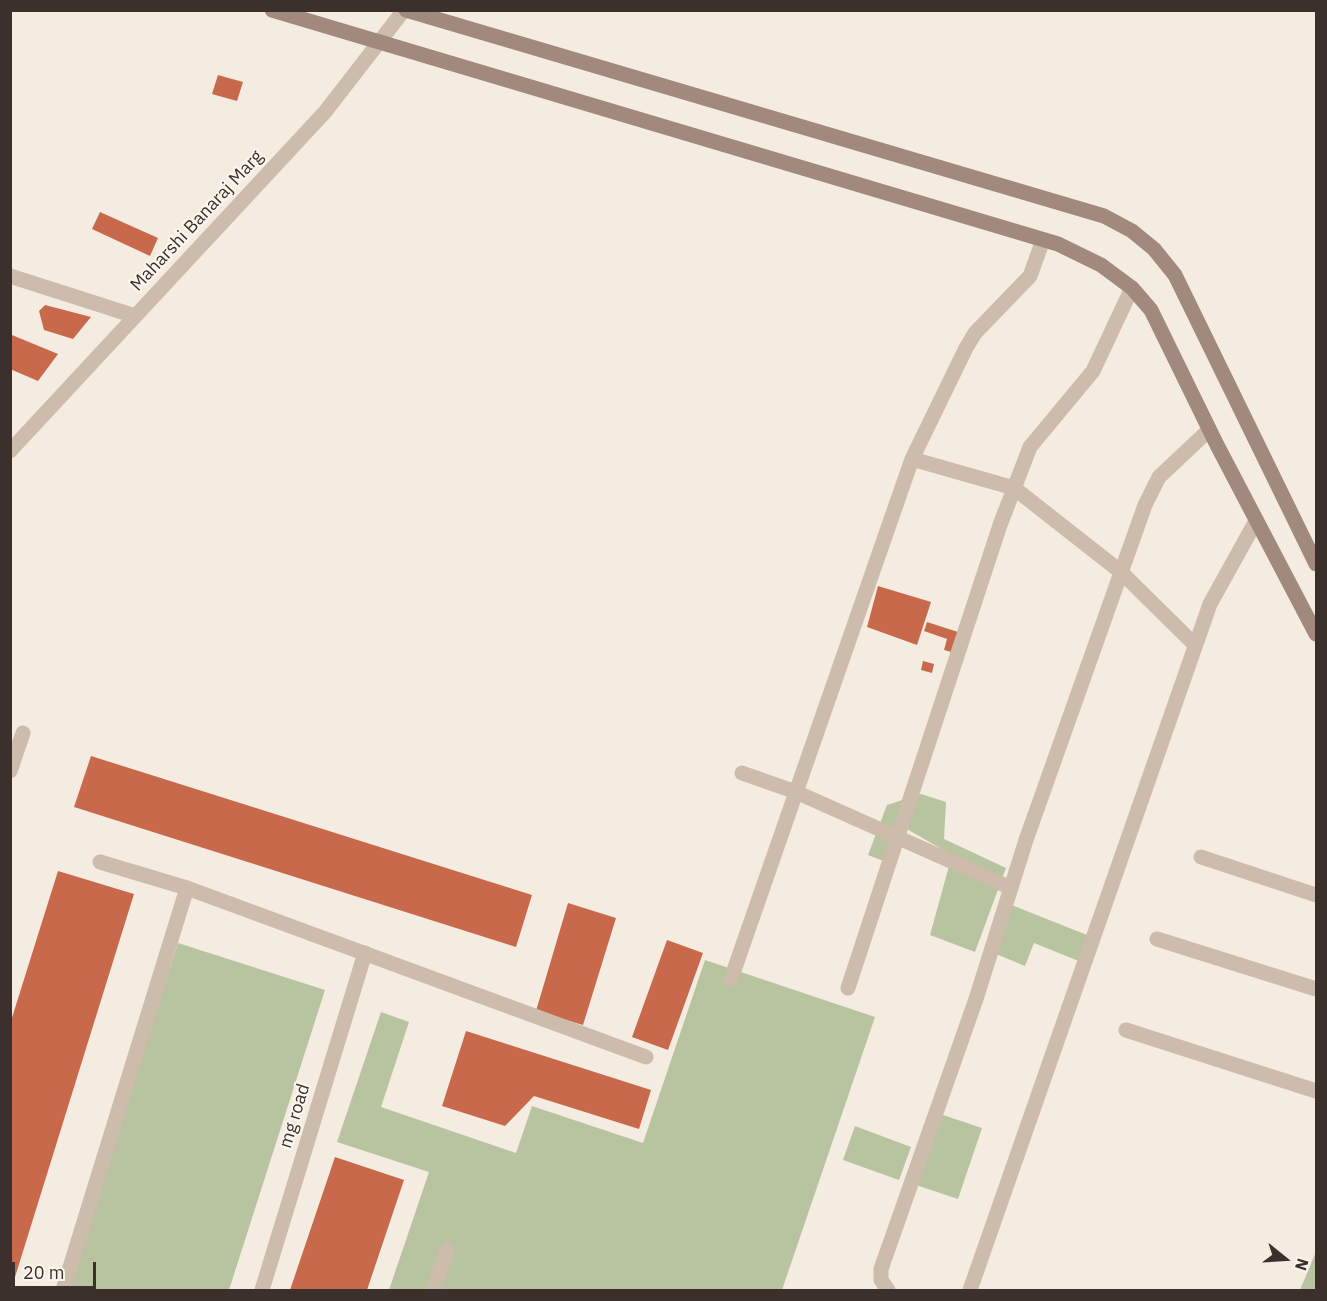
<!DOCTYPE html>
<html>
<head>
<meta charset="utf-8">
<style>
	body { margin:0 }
	#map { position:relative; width:1327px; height:1301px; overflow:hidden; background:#f4ebe1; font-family:"IBM Plex Sans",sans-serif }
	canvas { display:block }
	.frame { position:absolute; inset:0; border:12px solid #3b302b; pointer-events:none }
	.north { position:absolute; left:1255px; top:1229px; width:60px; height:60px; -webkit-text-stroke:4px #fbf5ee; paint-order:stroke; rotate:108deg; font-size:16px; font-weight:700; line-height:24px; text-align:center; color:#3b302b }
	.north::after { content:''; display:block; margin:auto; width:21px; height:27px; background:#3b302b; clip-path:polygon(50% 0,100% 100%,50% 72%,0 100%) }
	.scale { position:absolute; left:12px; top:1262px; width:84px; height:27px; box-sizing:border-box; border:3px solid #3b302b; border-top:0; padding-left:8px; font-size:18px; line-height:21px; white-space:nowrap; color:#3b302b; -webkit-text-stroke:4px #fbf5ee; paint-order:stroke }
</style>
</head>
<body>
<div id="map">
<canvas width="1327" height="1301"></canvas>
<div class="frame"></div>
<div class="north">N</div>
<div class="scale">20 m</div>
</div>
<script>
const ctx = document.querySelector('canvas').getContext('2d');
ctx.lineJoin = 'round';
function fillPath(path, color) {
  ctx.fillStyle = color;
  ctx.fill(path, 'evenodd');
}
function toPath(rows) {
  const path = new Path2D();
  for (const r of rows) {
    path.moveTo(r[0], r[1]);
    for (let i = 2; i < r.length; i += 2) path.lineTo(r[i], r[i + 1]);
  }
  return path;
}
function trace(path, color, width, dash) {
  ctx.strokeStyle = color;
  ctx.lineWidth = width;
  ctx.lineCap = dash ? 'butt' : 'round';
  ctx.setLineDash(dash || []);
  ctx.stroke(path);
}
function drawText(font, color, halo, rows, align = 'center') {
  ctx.font = font + ' "IBM Plex Sans",sans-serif';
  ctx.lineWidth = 4.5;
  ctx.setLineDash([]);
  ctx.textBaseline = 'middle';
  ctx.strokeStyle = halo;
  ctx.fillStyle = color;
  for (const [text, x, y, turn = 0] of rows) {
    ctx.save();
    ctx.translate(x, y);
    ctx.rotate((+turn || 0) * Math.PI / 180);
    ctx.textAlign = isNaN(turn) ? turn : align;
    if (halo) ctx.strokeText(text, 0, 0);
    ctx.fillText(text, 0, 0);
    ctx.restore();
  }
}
fillPath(toPath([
	[921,794,946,802,944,839,1006,868,975,952,930,935,952,855,900,825,886,862,868,855,887,805],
	[1004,902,1097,939,1086,964,1034,943,1025,966,984,949],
	[178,943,325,990,229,1290,68,1290],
	[705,960,875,1017,782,1290,389,1290,429,1172,337,1142,381,1012,409,1022,381,1107,516,1153,532,1106,643,1143],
	[931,1111,982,1128,958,1199,907,1182],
	[855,1126,911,1147,899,1180,843,1160],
	[1315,1254,1316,1290,1300,1290]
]), '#b8c4a0');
fillPath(toPath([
	[218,75,243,82,237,101,212,94],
	[100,212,158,238,150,256,92,229],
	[45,305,91,317,73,339,44,330,39,311],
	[12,335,58,354,38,381,10,369],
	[878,586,931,602,917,645,867,627],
	[927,622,961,633,955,653,944,650,947,639,924,631],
	[923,661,934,664,932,673,921,670],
	[91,756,532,895,516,947,74,807],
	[58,871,134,894,11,1290,10,1024],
	[568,903,616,918,583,1025,536,1011],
	[667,940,703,953,668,1050,632,1037],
	[466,1031,651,1090,639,1129,534,1096,505,1126,442,1106],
	[335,1157,404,1180,367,1290,290,1290]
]), '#c8694b');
trace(toPath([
	[10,276,135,316],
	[10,451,325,112,404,10],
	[912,459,1014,488,1121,572,1195,645],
	[10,771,23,733],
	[742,773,796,792,1011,888],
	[1201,857,1316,895],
	[100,862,187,888,646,1057],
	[1157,939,1316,989],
	[731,979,912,459,966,348,975,333,1030,276,1043,240],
	[848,988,1000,525,1030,447,1093,371,1132,288],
	[1126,1030,1316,1091],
	[63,1290,187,888],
	[262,1290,365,953],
	[433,1290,447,1250],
	[888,1290,881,1280,881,1269,976,999,1026,840,1145,505,1159,477,1209,430],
	[970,1290,1210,604,1256,521]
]), '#cdbbac', 15);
trace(toPath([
	[272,10,1058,244,1101,265,1132,288,1151,310,1217,445,1316,634],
	[406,10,1104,216,1132,231,1154,249,1175,275,1316,564]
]), '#a18a7d', 15);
drawText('18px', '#3b302b', '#fbf5ee', [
	["Maharshi Banaraj Marg",197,221,-47],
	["mg road",295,1116,-73]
]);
</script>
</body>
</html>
